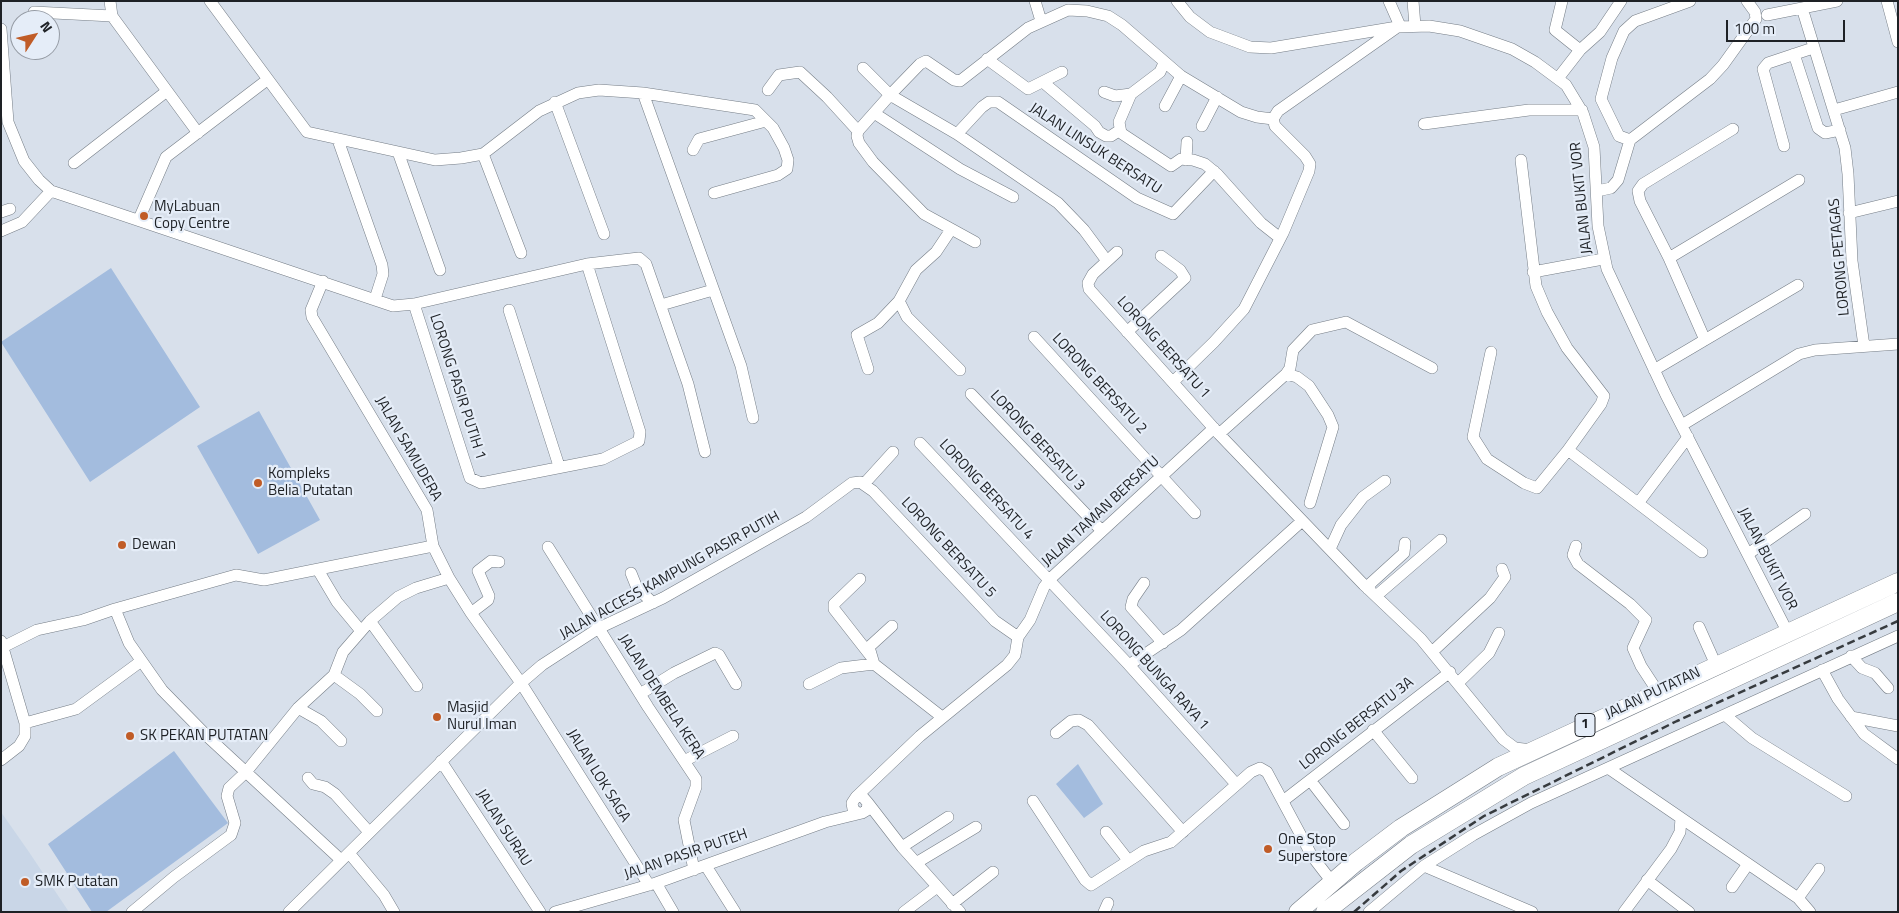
<!DOCTYPE html>
<html>
<head>
<meta charset="utf-8">
<style>
	body { margin:0 }
	#map { position:relative; width:1899px; height:913px; overflow:hidden; background:#d8e0eb; font-family:"Titillium Web",sans-serif }
	canvas { display:block }
	.frame { position:absolute; inset:0; border:2px solid #1e2125; pointer-events:none }
	.north { position:absolute; left:10px; top:10px; width:50px; height:50px; box-sizing:border-box; background:#e5edf8; border:1px solid #959ba4; border-radius:50%; rotate:55deg; font-size:14px; font-weight:700; line-height:20px; text-align:center; color:#1e2125 }
	.north::after { content:''; display:block; margin:auto; width:18px; height:22px; background:#c05c27; clip-path:polygon(50% 0,100% 100%,50% 72%,0 100%) }
	.scale { position:absolute; left:1726px; top:20px; width:119px; height:22px; box-sizing:border-box; border:2px solid #1e2125; border-top:0; padding-left:6px; font-size:15px; line-height:18px; white-space:nowrap; color:#1e2125; -webkit-text-stroke:4px #e5edf8; paint-order:stroke }
</style>
</head>
<body>
<div id="map">
<canvas width="1899" height="913"></canvas>
<div class="frame"></div>
<div class="north">N</div>
<div class="scale">100 m</div>
</div>
<script>
const ctx = document.querySelector('canvas').getContext('2d');
ctx.lineJoin = 'round';
function fillPath(path, color) {
  ctx.fillStyle = color;
  ctx.fill(path, 'evenodd');
}
function toPath(rows) {
  const path = new Path2D();
  for (const r of rows) {
    path.moveTo(r[0], r[1]);
    for (let i = 2; i < r.length; i += 2) path.lineTo(r[i], r[i + 1]);
  }
  return path;
}
function trace(path, color, width, dash) {
  ctx.strokeStyle = color;
  ctx.lineWidth = width;
  ctx.lineCap = dash ? 'butt' : 'round';
  ctx.setLineDash(dash || []);
  ctx.stroke(path);
}
function drawText(font, color, halo, rows, align = 'center') {
  ctx.font = font + ' "Titillium Web",sans-serif';
  ctx.lineWidth = 4.5;
  ctx.setLineDash([]);
  ctx.textBaseline = 'middle';
  ctx.strokeStyle = halo;
  ctx.fillStyle = color;
  for (const [text, x, y, turn = 0] of rows) {
    ctx.save();
    ctx.translate(x, y);
    ctx.rotate((+turn || 0) * Math.PI / 180);
    ctx.textAlign = isNaN(turn) ? turn : align;
    if (halo) ctx.strokeText(text, 0, 0);
    ctx.fillText(text, 0, 0);
    ctx.restore();
  }
}
fillPath(toPath([
	[1,812,29,852,69,912,1,912]
]), '#c9d6e7');
fillPath(toPath([
	[111,268,200,407,90,482,1,342],
	[259,411,320,520,258,554,197,446],
	[174,751,228,823,106,912,92,912,48,844],
	[1078,764,1103,804,1084,818,1056,784]
]), '#a3bcde');
const minor = toPath([
	[110,1,112,16,198,133],
	[210,1,307,132,435,160,461,158,483,154,539,111,578,93,599,90,643,93,755,110,773,128,784,148,788,160,787,169,778,175,714,193],
	[1035,1,1041,21],
	[1177,1,1190,17,1210,32,1250,47,1271,48,1397,27,1429,26,1460,31,1512,49,1535,62,1566,85,1583,113,1594,147,1598,226,1607,269,1666,395,1787,631],
	[1389,1,1400,26],
	[1413,1,1415,26],
	[1562,1,1555,30,1580,50],
	[1887,1,1898,42],
	[1802,8,1845,148,1848,174,1852,261,1864,346],
	[34,12,112,16],
	[1767,15,1837,1],
	[1,29,8,122,24,161,39,180,51,191,393,306,414,304,587,264,639,258,646,264,688,384,705,452],
	[1794,54,1818,128,1825,133,1840,130],
	[987,59,1028,89,1062,72],
	[1164,63,1160,72,1131,94,1119,122,1121,133,1171,166,1181,159,1193,160,1205,164,1217,174,1261,223,1280,238],
	[863,68,890,95,957,134,1058,203,1084,230,1107,261],
	[1559,77,1580,50,1600,32,1621,1],
	[1044,83,1095,126,1099,132,1106,136,1111,136,1120,130],
	[768,90,779,75,800,72,827,97,858,131],
	[1104,92,1115,96,1131,94],
	[643,93,741,366,753,418],
	[555,102,604,234],
	[1165,106,1181,76],
	[1834,110,1898,92],
	[874,113,960,169,1013,197],
	[1424,124,1529,110,1582,110],
	[1202,126,1217,97],
	[957,134,982,107,989,102,998,102,1137,198,1173,214,1214,171],
	[338,140,382,265,383,274,375,299],
	[1630,140,1619,136,1601,99,1612,58,1624,31,1635,21,1690,1],
	[1784,146,1763,69,1768,63,1813,48],
	[693,150,699,139,766,121],
	[398,152,440,270],
	[483,154,521,253],
	[1186,160,1187,142],
	[1521,160,1536,286,1547,312,1567,348,1604,396,1601,404,1568,450],
	[74,163,167,91],
	[1597,191,1611,188,1618,180,1630,140,1710,79,1723,65,1756,19,1755,12,1747,1],
	[1,212,10,209],
	[1849,213,1898,201],
	[139,219,166,157,267,80],
	[1,231,22,222,51,191],
	[975,242,924,214,873,162,859,143,857,136,858,131,890,95,920,64,926,61,954,80,960,81,1028,28,1068,10,1087,11,1108,16,1122,25,1181,76,1241,112,1257,117,1273,119],
	[1117,252,1093,274,1088,283,1089,289,1219,434,1364,585,1421,639,1503,739,1515,748,1532,750],
	[1669,258,1799,180],
	[1533,272,1603,259],
	[323,281,311,310,312,317,427,510,433,546,449,578,471,613,521,683,649,885],
	[899,301,907,317,960,370],
	[414,304,470,478,481,483,603,459,639,441,640,432,587,264],
	[661,305,713,290],
	[509,310,559,466],
	[1127,332,1185,278,1180,270,1161,256],
	[1034,337,1195,513],
	[1705,340,1669,258,1640,201,1638,191,1643,184,1733,129],
	[1491,352,1473,437,1487,459,1524,483,1537,488,1568,450,1702,552],
	[868,369,857,335,878,323,899,301,916,270,936,252,950,231],
	[1654,370,1798,285],
	[1286,374,1297,377,1309,386,1328,415,1333,427,1310,503],
	[1173,382,1214,342,1244,309,1283,233,1309,171,1310,164,1305,156,1275,126,1273,119,1278,111,1396,28],
	[971,394,1102,531],
	[1682,425,1799,354,1815,350,1898,344],
	[1219,434,1286,374,1290,368,1293,350,1312,330,1346,322,1432,368],
	[920,443,1129,665,1236,784],
	[864,484,893,452],
	[1639,502,1688,437],
	[1576,546,1573,555,1578,564,1630,604,1646,620,1633,648,1641,666,1658,692],
	[548,547,648,707,696,779,696,787,684,820,694,870],
	[1330,549,1341,525,1363,497,1385,481],
	[1748,554,1805,514],
	[318,570,337,602,361,631],
	[631,573,637,588,653,603],
	[860,579,834,604,834,609,870,655],
	[1144,583,1133,599,1131,607,1163,643],
	[1368,589,1371,583,1404,553,1405,543],
	[1376,596,1441,540],
	[115,609,236,575,264,580,433,546],
	[471,613,488,600,489,596,478,571,491,561,499,562],
	[370,621,417,686],
	[892,626,869,647,874,664,942,717],
	[1699,627,1716,665],
	[1,641,25,723,25,736,19,746,1,760],
	[3,647,37,630,83,620,115,609,129,643,162,690,208,737,341,860],
	[1432,652,1490,598,1505,577,1502,569],
	[1851,656,1862,668,1875,673,1888,688],
	[1129,665,1181,630,1302,521],
	[1822,670,1838,699,1864,734,1898,759],
	[334,675,360,694,377,711],
	[1458,683,1489,653,1499,633],
	[809,684,841,668,874,664],
	[640,694,674,673,715,653,719,655,736,684],
	[298,708,321,721,341,741],
	[1725,715,1752,738,1846,796],
	[1851,717,1898,726],
	[25,723,76,709,140,662],
	[1373,730,1412,778],
	[1056,733,1071,721,1079,720,1088,725,1183,832],
	[441,761,540,912],
	[684,761,733,736],
	[1608,768,1798,898,1810,912],
	[308,778,313,784,325,787,335,794,369,832],
	[1310,780,1344,824],
	[856,797,920,736,1007,665,1015,655,1018,637,1030,620,1044,587,1050,579,1214,428],
	[1033,801,1085,880,1091,885,1144,851,1171,842,1251,772,1260,768,1267,772,1312,856,1332,882],
	[1283,801,1450,672],
	[868,803,902,847,960,912],
	[1106,832,1128,860],
	[902,847,948,817],
	[349,853,384,895,394,912],
	[916,863,976,827],
	[706,866,735,912],
	[1424,866,1532,912],
	[1647,880,1689,912],
	[656,883,673,912],
	[1732,887,1748,864],
	[1798,898,1819,869],
	[952,904,993,872],
	[132,912,174,877,231,835,235,823,227,796,229,788,246,772,298,708,334,675,343,652,370,621,398,597,416,588,449,578],
	[289,912,521,683,542,665,599,628,663,598,806,517,852,483,860,482,873,491,995,621,1018,637],
	[555,912,656,883,825,822,862,813,867,810,868,803,862,796,856,797,852,803,853,809,858,813],
	[904,912,937,887],
	[1104,912,1108,903],
	[1369,912,1424,866,1473,835,1531,803,1898,636],
	[1624,912,1671,849,1680,832,1681,818]
]);
const highway = toPath([
	[1298,912,1356,862,1401,828,1498,767,1898,582],
	[1325,912,1411,845,1524,776,1898,602]
]);
trace(minor, '#757d86', 12);
trace(highway, '#757d86', 19);
trace(minor, '#fff', 11);
trace(highway, '#fff', 18);
trace(toPath([
	[1354,912,1401,871,1484,816,1677,721,1898,621]
]), '#373b3f', 2.5, [8, 4]);
for (const [x, y, r, color] of [
	[144,216,5,"#c05c27"],
	[258,483,5,"#c05c27"],
	[122,545,5,"#c05c27"],
	[437,717,5,"#c05c27"],
	[130,736,5,"#c05c27"],
	[1268,849,5,"#c05c27"],
	[25,882,5,"#c05c27"]
]) {
  const dot = new Path2D();
  dot.arc(x, y, r, 0, 2 * Math.PI);
  ctx.fillStyle = color;
  ctx.fill(dot);
  trace(dot, '#e5edf8', 2);
}
for (const [x, y, w] of [
	[1585,725,20]
]) {
  const box = new Path2D();
  box.roundRect(x - w / 2, y - 11.5, w, 23, 4);
  ctx.fillStyle = '#e5edf8';
  ctx.fill(box);
  trace(box, '#1e2125', 1);
}
drawText('bold 14px', '#1e2125', null, [
	["1",1585,725]
]);
drawText('15px', '#1e2125', '#e5edf8', [
	["JALAN LINSUK BERSATU",1095,149,33],
	["JALAN BUKIT VOR",1582,198,-96],
	["LORONG PETAGAS",1840,257,-95],
	["LORONG BERSATU 1",1163,348,48],
	["LORONG BERSATU 2",1099,384,47],
	["LORONG PASIR PUTIH 1",457,387,72],
	["LORONG BERSATU 3",1037,441,47],
	["JALAN SAMUDERA",408,449,60],
	["LORONG BERSATU 4",986,490,47],
	["JALAN TAMAN BERSATU",1101,512,-43],
	["LORONG BERSATU 5",948,548,47],
	["JALAN BUKIT VOR",1767,559,63],
	["JALAN ACCESS KAMPUNG PASIR PUTIH",670,576,-29],
	["LORONG BUNGA RAYA 1",1154,671,48],
	["JALAN PUTATAN",1653,694,-25],
	["JALAN DEMBELA KERA",661,697,57],
	["LORONG BERSATU 3A",1357,724,-38],
	["JALAN LOK SAGA",598,776,58],
	["JALAN SURAU",503,828,57],
	["JALAN PASIR PUTEH",686,855,-19]
]);
drawText('15px', '#1e2125', '#e5edf8', [
	["MyLabuan",154,207],
	["Copy Centre",154,224],
	["Kompleks",268,474],
	["Belia Putatan",268,491],
	["Dewan",132,545],
	["Masjid",447,708],
	["Nurul Iman",447,725],
	["SK PEKAN PUTATAN",140,736],
	["One Stop",1278,840],
	["Superstore",1278,857],
	["SMK Putatan",35,882]
], 'left');
</script>
</body>
</html>
